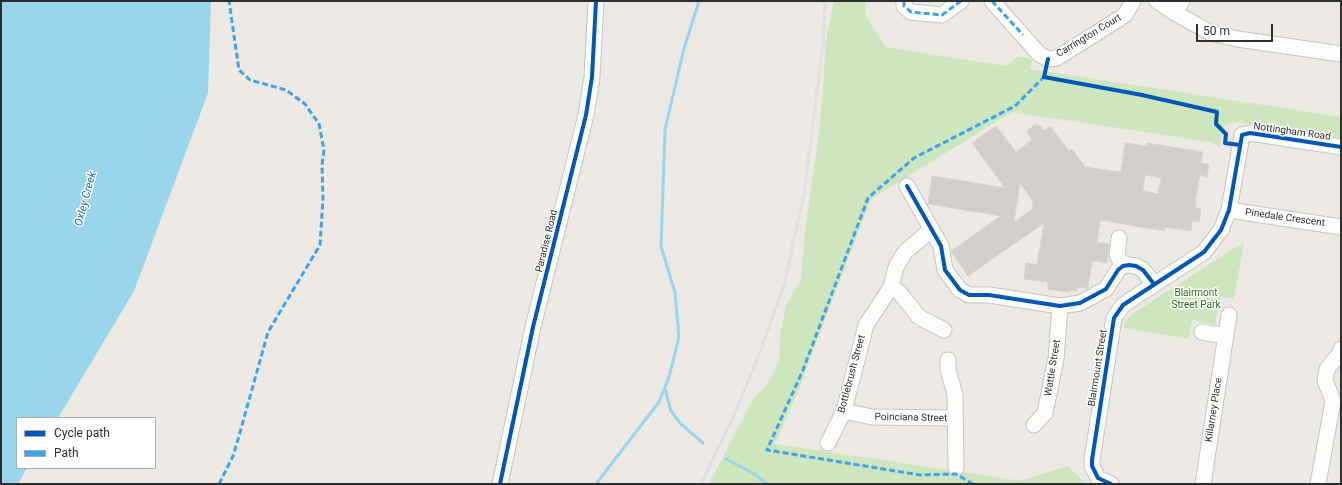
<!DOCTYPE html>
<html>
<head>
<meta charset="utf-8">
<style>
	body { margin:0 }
	#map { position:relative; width:1342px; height:485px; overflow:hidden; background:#ece8e4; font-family:Roboto,sans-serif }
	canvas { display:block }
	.frame { position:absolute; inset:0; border:2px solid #2e2e2e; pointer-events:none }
	.legend { position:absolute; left:16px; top:417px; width:140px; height:52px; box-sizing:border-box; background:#fff; border:1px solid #ababab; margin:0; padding:5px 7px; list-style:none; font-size:12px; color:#2e2e2e }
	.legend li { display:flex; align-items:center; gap:8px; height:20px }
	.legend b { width:20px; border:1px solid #ababab }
	.scale { position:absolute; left:1196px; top:24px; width:77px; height:18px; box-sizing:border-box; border:2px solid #2e2e2e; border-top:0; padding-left:5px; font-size:12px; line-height:14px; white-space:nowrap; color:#2e2e2e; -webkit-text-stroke:3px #fff; paint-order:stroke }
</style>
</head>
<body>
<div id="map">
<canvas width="1342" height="485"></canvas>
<div class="frame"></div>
<ul class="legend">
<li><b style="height:5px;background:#0057b8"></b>Cycle path</li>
<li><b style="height:5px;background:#3ea3eb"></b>Path</li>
</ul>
<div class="scale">50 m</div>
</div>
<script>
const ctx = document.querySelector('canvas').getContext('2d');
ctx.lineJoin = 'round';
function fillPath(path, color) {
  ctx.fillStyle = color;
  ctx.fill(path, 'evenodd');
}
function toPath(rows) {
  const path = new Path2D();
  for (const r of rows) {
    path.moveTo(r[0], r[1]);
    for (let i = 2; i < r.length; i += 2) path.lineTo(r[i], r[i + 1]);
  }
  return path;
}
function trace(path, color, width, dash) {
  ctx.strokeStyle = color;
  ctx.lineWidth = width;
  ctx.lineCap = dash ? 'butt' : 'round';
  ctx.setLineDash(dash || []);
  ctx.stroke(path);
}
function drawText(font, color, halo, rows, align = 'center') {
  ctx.font = font + ' Roboto,sans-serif';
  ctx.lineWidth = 3;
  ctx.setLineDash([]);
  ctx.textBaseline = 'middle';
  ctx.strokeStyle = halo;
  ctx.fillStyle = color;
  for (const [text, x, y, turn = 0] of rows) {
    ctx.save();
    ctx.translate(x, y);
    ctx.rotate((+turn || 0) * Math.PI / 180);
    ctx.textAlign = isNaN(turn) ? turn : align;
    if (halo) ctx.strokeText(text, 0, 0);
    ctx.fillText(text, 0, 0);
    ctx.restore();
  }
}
fillPath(toPath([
	[834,1,866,1,865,14,885,47,1006,66,1018,57,1024,57,1032,60,1030,69,1341,117,1341,138,1238,122,1229,123,1223,128,1220,148,1211,142,1012,112,871,199,803,377,804,378,775,444,1021,481,1068,466,1086,484,709,484,752,401,768,383,779,362,780,335,786,305,801,280,805,231,819,133,827,35],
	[1244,242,1234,299,1220,297,1215,325,1192,320,1188,339,1124,328,1125,322,1132,314]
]), '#cee6be');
fillPath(toPath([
	[1,1,211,1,208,93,134,291,58,418,17,418,17,468,27,468,18,484,1,484]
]), '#99d6ec');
trace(toPath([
	[665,389,671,411,680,423,703,443],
	[726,459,753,473,767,484],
	[596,484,659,402,669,377,679,337,675,293,661,246,665,130,683,52,699,1]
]), '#99d6ec', 3);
const building = toPath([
	[1036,124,1038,127,1040,125,1044,131,1050,126,1069,151,1072,149,1085,167,1121,172,1125,143,1147,146,1147,143,1203,152,1201,163,1209,164,1207,177,1200,175,1196,196,1195,207,1201,209,1199,222,1192,221,1191,231,1165,227,1165,231,1100,220,1097,242,1109,244,1107,263,1092,261,1088,288,1078,287,1077,291,1069,290,1069,292,1048,289,1048,282,1024,279,1026,263,1037,265,1044,223,968,276,951,251,1001,216,928,204,932,176,1005,188,972,143,996,126,1016,152,1032,140,1027,131,1036,124],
	[1145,175,1161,178,1158,194,1143,191,1145,175],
	[1020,183,1033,201,1032,210,1014,222,1020,183]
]);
fillPath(building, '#d1cecb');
trace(building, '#d7d4d0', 1);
const minor = toPath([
	[904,1,904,6,911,12,942,15,961,1],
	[992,1,1039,54,1048,59,1057,58,1125,15,1133,1],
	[1157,1,1175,13,1211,33,1238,39,1341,54],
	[1175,13,1182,1],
	[907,186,941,246,945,270,960,290,969,295,989,295,1060,306,1080,303,1106,289,1118,270,1123,266,1129,265,1136,266,1143,270,1154,284],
	[1229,210,1341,227],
	[1119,238,1117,254,1119,259,1122,263,1129,265],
	[891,287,899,292,919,317,944,330],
	[1202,332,1225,336],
	[948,360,948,370,955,394,956,468],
	[844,411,872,417,954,418],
	[1034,425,1045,413,1056,359,1060,306],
	[828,443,844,411,866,325,891,287,896,267,905,252,931,230],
	[500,484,533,327,586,115,592,77,596,1],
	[1111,484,1098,478,1092,466,1092,460,1114,318,1123,305,1204,252,1221,230,1229,210,1242,135,1250,133,1341,147],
	[1203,484,1229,315],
	[1318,484,1333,401,1325,380,1327,369,1340,353,1341,349]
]);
trace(minor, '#c5c4c5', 17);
trace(minor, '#fcfcfb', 15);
trace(toPath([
	[701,484,734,415,759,355,784,285,804,194,823,45,825,1]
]), '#dfdfe1', 3);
trace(toPath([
	[904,1,904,6,911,12,942,15,961,1],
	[992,1,1023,35],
	[219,484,233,456,239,436,268,332,320,245,323,199,322,165,324,150,319,124,305,104,286,90,250,80,239,70,229,1],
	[973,484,956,474,920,475,767,450,803,370,868,198,914,158,1015,106,1044,77]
]), '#3ea3eb', 3, [6, 3]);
trace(toPath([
	[1048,59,1044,77,1142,95,1217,112,1216,124,1226,134,1225,143,1240,145],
	[907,186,941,246,945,270,960,290,969,295,989,295,1060,306,1080,303,1106,289,1118,270,1123,266,1129,265,1136,266,1143,270,1154,284],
	[500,484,533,327,586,115,592,77,596,1],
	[1111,484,1098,478,1092,466,1092,460,1114,318,1123,305,1204,252,1221,230,1229,210,1242,135,1250,133,1341,147]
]), '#0057b8', 4);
drawText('10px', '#2e2e2e', '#fff', [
	["Carrington Court",1089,36,-31],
	["Nottingham Road",1292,132,8],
	["Pinedale Crescent",1285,218,8],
	["Paradise Road",547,241,-76],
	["Wattle Street",1053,368,-81],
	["Blairmount Street",1098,368,-81],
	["Bottlebrush Street",852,374,-75],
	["Killarney Place",1214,410,-81],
	["Poinciana Street",911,418,1]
]);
drawText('10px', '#2c6e1b', '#fff', [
	["Blairmont",1196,293],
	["Street Park",1196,305]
]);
drawText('italic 11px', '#0d6fa3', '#fff', [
	["Oxley Creek",86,199,-75]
]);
</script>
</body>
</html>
